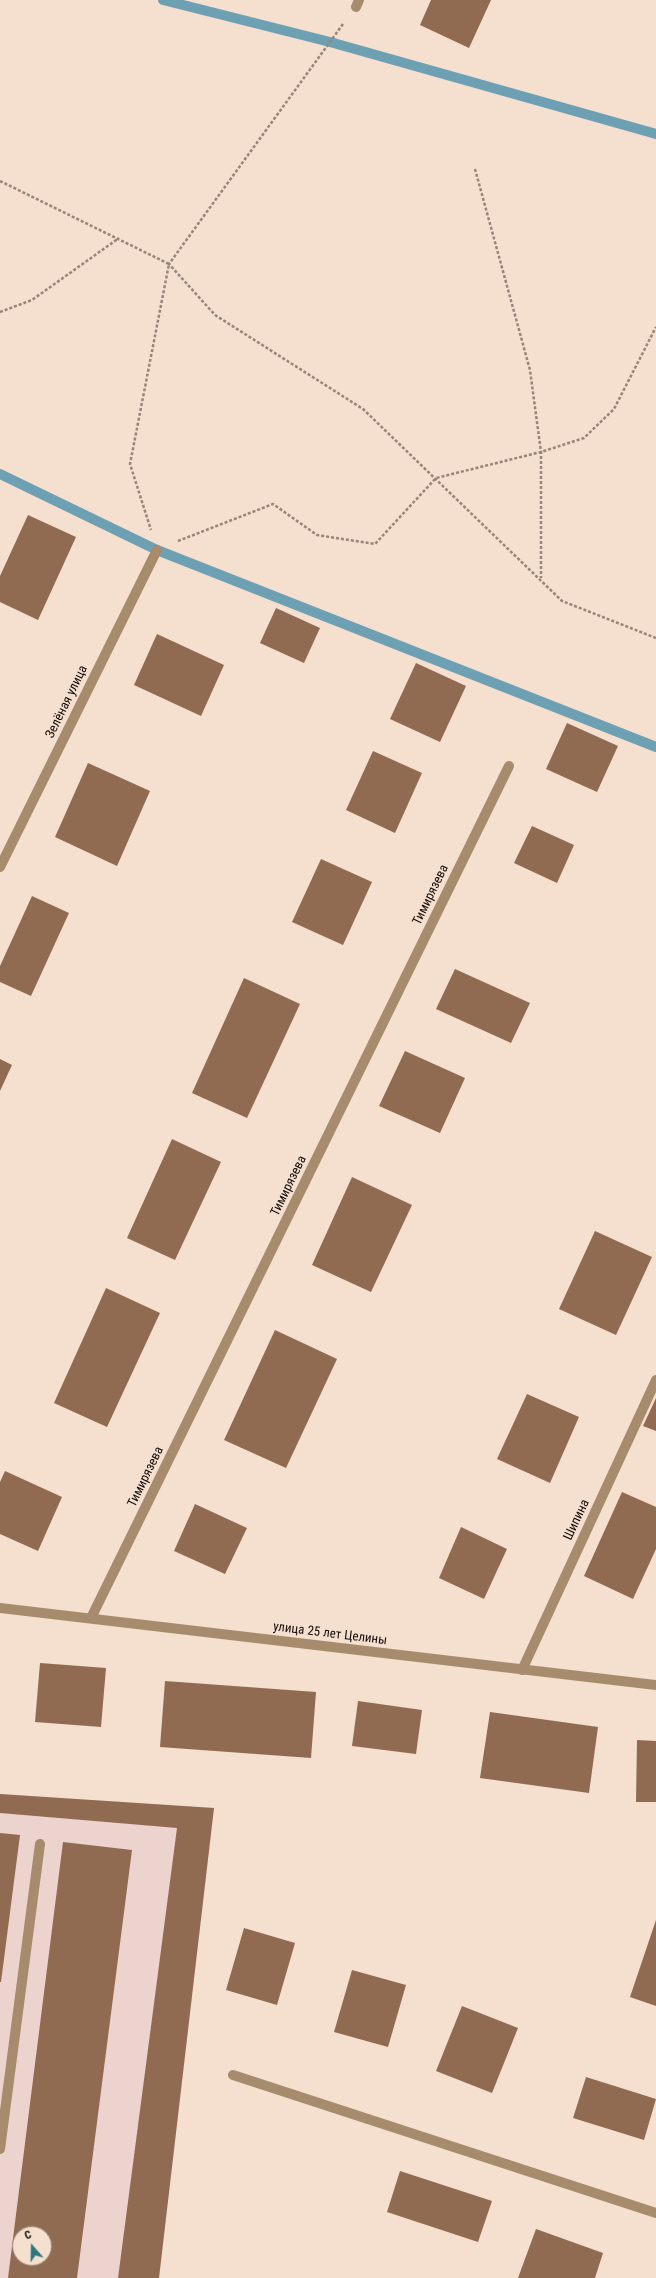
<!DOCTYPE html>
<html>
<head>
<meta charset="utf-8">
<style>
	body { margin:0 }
	#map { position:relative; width:656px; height:2278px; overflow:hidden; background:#f5dfcf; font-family:"Roboto Condensed",sans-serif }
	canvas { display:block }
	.north { position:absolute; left:12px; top:2226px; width:40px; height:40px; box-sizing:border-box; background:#f5dfcf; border:1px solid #9a8a7f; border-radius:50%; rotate:340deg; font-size:11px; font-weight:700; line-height:16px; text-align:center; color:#120b06 }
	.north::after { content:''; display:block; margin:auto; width:14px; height:18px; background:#2f7780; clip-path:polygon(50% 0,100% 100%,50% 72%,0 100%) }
</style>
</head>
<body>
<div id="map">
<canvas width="656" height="2278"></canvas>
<div class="north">С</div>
</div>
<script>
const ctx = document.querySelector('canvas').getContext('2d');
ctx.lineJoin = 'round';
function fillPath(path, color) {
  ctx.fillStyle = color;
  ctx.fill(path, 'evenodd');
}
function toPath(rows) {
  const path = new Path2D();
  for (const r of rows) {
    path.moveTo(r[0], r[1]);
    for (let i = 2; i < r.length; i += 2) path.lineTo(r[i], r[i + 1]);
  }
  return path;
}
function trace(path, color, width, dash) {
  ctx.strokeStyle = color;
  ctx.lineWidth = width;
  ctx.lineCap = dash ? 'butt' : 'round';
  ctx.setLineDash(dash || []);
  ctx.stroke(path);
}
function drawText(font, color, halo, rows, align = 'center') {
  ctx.font = font + ' "Roboto Condensed",sans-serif';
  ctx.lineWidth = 3;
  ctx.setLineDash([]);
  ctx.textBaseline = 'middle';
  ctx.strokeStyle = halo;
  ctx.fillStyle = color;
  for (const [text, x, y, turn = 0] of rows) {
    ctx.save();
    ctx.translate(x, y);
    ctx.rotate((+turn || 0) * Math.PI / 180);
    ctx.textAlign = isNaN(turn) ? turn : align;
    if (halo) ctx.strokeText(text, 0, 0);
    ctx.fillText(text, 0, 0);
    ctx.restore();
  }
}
fillPath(toPath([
	[0,1794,214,1808,159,2278,0,2278],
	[20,2234,44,2234,44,2258,20,2258]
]), '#edd3cd');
trace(toPath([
	[163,0,330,42,656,134],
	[0,474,157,550,656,747]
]), '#6ea0b3', 10);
fillPath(toPath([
	[431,0,491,0,469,48,420,25],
	[28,515,76,537,38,620,0,602,0,576],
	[276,608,320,628,304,663,260,643],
	[157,634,224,665,201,716,134,685],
	[416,663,466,686,440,742,390,719],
	[567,723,618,746,597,792,546,769],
	[373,751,422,773,395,833,346,810],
	[88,763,150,791,117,866,55,837],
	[532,826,574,845,557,883,514,863],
	[321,859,372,882,343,945,292,922],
	[32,896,69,913,31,996,0,982,0,966],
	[455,969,530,1003,511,1043,436,1009],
	[244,978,300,1004,247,1118,192,1093],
	[405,1051,465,1078,440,1133,379,1106],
	[0,1059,12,1065,0,1091],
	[172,1139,221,1162,175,1260,127,1238],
	[352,1177,412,1205,371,1292,312,1265],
	[595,1231,652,1257,616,1335,559,1309],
	[106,1288,160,1313,107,1427,54,1403],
	[275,1330,337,1359,286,1468,224,1440],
	[527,1394,579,1417,550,1483,497,1459],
	[656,1398,656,1431,643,1426],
	[5,1471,62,1497,38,1551,0,1534,0,1482],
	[622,1492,656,1507,656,1549,633,1599,584,1576],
	[195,1504,247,1528,225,1574,174,1551],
	[461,1527,507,1549,484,1599,439,1578],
	[40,1663,106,1668,101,1727,35,1722],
	[165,1681,316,1692,311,1758,160,1747],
	[358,1701,422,1710,416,1754,352,1746],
	[490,1712,598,1727,589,1793,480,1778],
	[637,1740,656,1741,656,1802,636,1802],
	[0,1794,214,1808,159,2278,118,2278,177,1828,0,1813],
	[0,1833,20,1835,1,1982,0,1982],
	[63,1842,132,1850,77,2278,8,2278],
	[20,2234,44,2234,44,2258,20,2258],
	[656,1920,656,2006,630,1997],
	[244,1928,295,1943,277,2005,226,1990],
	[352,1970,406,1985,388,2047,334,2032],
	[462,2006,518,2028,492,2093,436,2071],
	[586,2077,656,2099,644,2140,573,2118],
	[400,2171,492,2201,478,2242,387,2212],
	[536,2229,603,2253,595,2278,518,2278]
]), '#906b51');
trace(toPath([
	[343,24,169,264,215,315,363,409,562,601,656,638],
	[475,169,530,370,541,452,541,578],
	[0,181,169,264,130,464,151,530],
	[0,312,32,300,119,238],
	[178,541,273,504,317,535,375,544,436,478,541,452,584,438,614,409,656,327]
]), '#95857a', 2.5, [3, 2]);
trace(toPath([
	[233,2075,656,2213],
	[0,2149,40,1844]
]), '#a68b6c', 10);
trace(toPath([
	[356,7,359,0],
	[0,867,157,550],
	[0,1608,656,1685],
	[91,1618,509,766],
	[522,1670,656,1380]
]), '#a68b6c', 10);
drawText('13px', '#120b06', '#f5dfcf', [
	["Зелёная улица",67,702,-64],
	["Тимирязева",431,895,-64],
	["Тимирязева",289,1186,-64],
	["Тимирязева",146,1477,-64],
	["Шипина",577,1520,-65],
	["улица 25 лет Целины",330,1634,7]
]);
</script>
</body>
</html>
